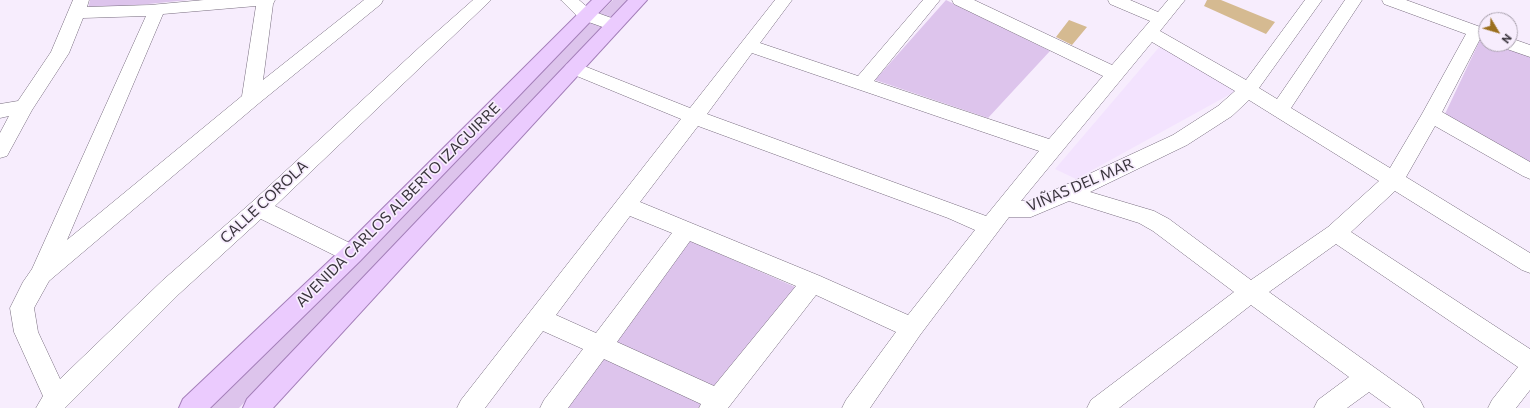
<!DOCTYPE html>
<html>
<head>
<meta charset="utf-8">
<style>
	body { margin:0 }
	#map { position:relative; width:1530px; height:408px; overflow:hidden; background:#f7edfd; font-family:Commissioner,sans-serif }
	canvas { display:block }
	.north { position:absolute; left:1478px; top:12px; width:40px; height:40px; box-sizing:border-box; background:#f7edfd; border:1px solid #aba3b0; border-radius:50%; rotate:128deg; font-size:11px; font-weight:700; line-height:16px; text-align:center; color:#39343c }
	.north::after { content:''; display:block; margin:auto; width:14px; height:18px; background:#9b6f1e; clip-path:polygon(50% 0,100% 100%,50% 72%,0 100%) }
</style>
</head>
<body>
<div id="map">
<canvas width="1530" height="408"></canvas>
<div class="north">N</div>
</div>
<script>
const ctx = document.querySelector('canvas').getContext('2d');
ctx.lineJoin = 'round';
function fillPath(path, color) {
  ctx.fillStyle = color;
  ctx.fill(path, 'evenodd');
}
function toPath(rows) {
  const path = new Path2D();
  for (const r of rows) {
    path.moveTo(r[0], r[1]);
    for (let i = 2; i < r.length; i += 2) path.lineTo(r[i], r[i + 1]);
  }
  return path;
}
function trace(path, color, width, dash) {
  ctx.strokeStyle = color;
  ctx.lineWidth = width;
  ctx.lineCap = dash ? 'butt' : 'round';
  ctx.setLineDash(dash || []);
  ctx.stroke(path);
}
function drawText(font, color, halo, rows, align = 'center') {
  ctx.font = font + ' Commissioner,sans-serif';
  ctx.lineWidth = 3.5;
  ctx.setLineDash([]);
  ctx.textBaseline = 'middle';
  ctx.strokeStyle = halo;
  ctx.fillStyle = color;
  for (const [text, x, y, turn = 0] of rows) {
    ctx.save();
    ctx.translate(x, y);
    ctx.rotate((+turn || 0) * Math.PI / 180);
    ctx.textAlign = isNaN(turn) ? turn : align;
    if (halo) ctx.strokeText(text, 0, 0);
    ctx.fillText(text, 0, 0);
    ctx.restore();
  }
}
fillPath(toPath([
	[1161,45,1236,91,1076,179,1055,169]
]), '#f3e3fe');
fillPath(toPath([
	[90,0,188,0,88,10],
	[613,0,628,0,239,408,206,408],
	[946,0,1050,51,988,118,875,80],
	[1481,38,1486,40,1486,44,1496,44,1530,57,1530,163,1444,116],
	[686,239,802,290,720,394,608,345],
	[598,352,710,408,558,408]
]), '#ddc4ec');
fillPath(toPath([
	[1207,0,1221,0,1275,22,1266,34,1204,6],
	[1069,20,1087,27,1072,45,1056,37]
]), '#d5ba91');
const minor = toPath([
	[73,0,89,0,87,7,150,5,204,0,275,0,273,4,263,80,364,0,383,0,381,4,258,104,49,281,34,308,38,332,60,379,163,280,252,202,422,45,473,0,491,0,275,206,360,248,363,254,360,260,352,263,344,260,261,219,179,294,65,408,36,408,43,396,14,332,10,308,23,282,32,269,146,16,83,18,69,53,32,110,7,156,0,158,0,133,9,116,0,118,0,104,18,101,51,52,73,0],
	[256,6,242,96,67,240,163,14,256,6],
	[561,0,579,0,592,11,620,21,623,25,620,29,614,31,580,19,561,0],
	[775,0,792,0,760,43,858,76,923,0,940,0,874,81,1049,139,1103,76,954,4,952,0,974,0,1112,65,1150,21,1110,4,1108,0,1130,0,1158,12,1168,0,1185,0,1160,31,1246,80,1305,0,1322,0,1259,88,1277,99,1345,0,1362,0,1291,108,1390,168,1422,114,1466,34,1384,4,1382,0,1406,0,1486,29,1486,41,1480,39,1442,112,1530,162,1530,179,1523,176,1435,126,1406,177,1530,253,1530,273,1522,270,1395,191,1351,232,1530,349,1530,390,1516,408,1488,408,1492,400,1518,367,1336,244,1269,292,1420,400,1424,408,1391,408,1369,392,1347,408,1314,408,1318,400,1349,377,1251,305,1119,408,1087,408,1091,400,1234,292,1153,231,1139,223,1069,201,1031,217,1009,217,920,335,870,408,842,408,846,400,896,332,816,295,728,408,699,408,701,404,604,359,568,408,540,408,544,400,583,349,543,331,485,408,457,408,461,400,681,119,567,72,564,68,567,64,573,62,579,64,690,108,775,0],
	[1152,42,1235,91,1218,106,1173,135,1061,187,1029,201,1021,201,1152,42],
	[752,53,1039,151,986,216,707,114,752,53],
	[1249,100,1379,181,1328,227,1251,280,1169,219,1154,211,1090,192,1187,145,1232,116,1249,100],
	[698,126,948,218,975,230,908,315,820,276,640,202,698,126],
	[630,216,672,233,596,333,556,315,630,216],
	[690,241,796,286,714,386,617,342,690,241],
	[1510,38,1530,45,1530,57,1504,48,1501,44,1510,44,1510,38]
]);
const major = toPath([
	[592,0,611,0,360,261,210,408,179,408,183,399,344,247,592,0],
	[628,0,647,0,273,408,243,408,247,399,628,0]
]);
trace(minor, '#776c7e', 1);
trace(major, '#a47fb9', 2);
fillPath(minor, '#fff');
fillPath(major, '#ebcbfe');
drawText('15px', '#39343c', '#f7edfd', [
	["VIÑAS DEL MAR",1080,185,-23],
	["CALLE COROLA",264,202,-43],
	["AVENIDA CARLOS ALBERTO IZAGUIRRE",398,205,-45]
]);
</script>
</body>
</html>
